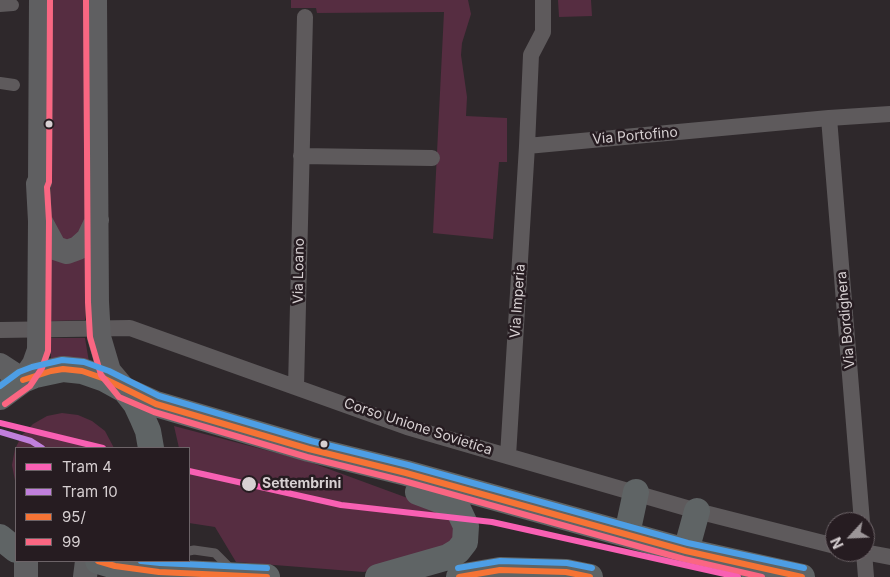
<!DOCTYPE html>
<html>
<head>
<meta charset="utf-8">
<style>
	body { margin:0 }
	#map { position:relative; width:890px; height:577px; overflow:hidden; background:#2e282b; font-family:Inter,sans-serif }
	canvas { display:block }
	.legend { position:absolute; left:15px; top:447px; width:175px; height:115px; box-sizing:border-box; background:#261c21; border:1px solid #6d6468; margin:0; padding:6px 9px; list-style:none; font-size:15px; color:#d7d0d2 }
	.legend li { display:flex; align-items:center; gap:10px; height:25px }
	.legend b { width:25px; border:1px solid #6d6468 }
	.north { position:absolute; left:825px; top:512px; width:50px; height:50px; box-sizing:border-box; background:#261c21; border:1px solid #6d6468; border-radius:50%; rotate:245deg; font-size:14px; font-weight:700; line-height:20px; text-align:center; color:#d7d0d2 }
	.north::after { content:''; display:block; margin:auto; width:18px; height:22px; background:#9c9598; clip-path:polygon(50% 0,100% 100%,50% 72%,0 100%) }
</style>
</head>
<body>
<div id="map">
<canvas width="890" height="577"></canvas>
<ul class="legend">
<li><b style="height:6px;background:#f860b3"></b>Tram 4</li>
<li><b style="height:6px;background:#c07fdc"></b>Tram 10</li>
<li><b style="height:6px;background:#f57335"></b>95/</li>
<li><b style="height:6px;background:#fa6682"></b>99</li>
</ul>
<div class="north">N</div>
</div>
<script>
const ctx = document.querySelector('canvas').getContext('2d');
ctx.lineJoin = 'round';
function fillPath(path, color) {
  ctx.fillStyle = color;
  ctx.fill(path, 'evenodd');
}
function toPath(rows) {
  const path = new Path2D();
  for (const r of rows) {
    path.moveTo(r[0], r[1]);
    for (let i = 2; i < r.length; i += 2) path.lineTo(r[i], r[i + 1]);
  }
  return path;
}
function trace(path, color, width, dash) {
  ctx.strokeStyle = color;
  ctx.lineWidth = width;
  ctx.lineCap = dash ? 'butt' : 'round';
  ctx.setLineDash(dash || []);
  ctx.stroke(path);
}
function drawText(font, color, halo, rows, align = 'center') {
  ctx.font = font + ' Inter,sans-serif';
  ctx.lineWidth = 5;
  ctx.setLineDash([]);
  ctx.textBaseline = 'middle';
  ctx.strokeStyle = halo;
  ctx.fillStyle = color;
  for (const [text, x, y, turn = 0] of rows) {
    ctx.save();
    ctx.translate(x, y);
    ctx.rotate((+turn || 0) * Math.PI / 180);
    ctx.textAlign = isNaN(turn) ? turn : align;
    if (halo) ctx.strokeText(text, 0, 0);
    ctx.fillText(text, 0, 0);
    ctx.restore();
  }
}
fillPath(toPath([
	[51,0,84,0,85,231,68,245,51,228],
	[291,0,468,0,471,14,462,43,461,55,467,97,466,116,507,118,507,162,499,162,493,239,433,233,444,12,317,13,316,8,291,8],
	[558,0,591,0,592,16,559,17],
	[87,250,85,320,51,321,51,251],
	[50,338,85,338,89,362,51,358],
	[62,413,78,415,92,421,105,431,114,448,16,448,16,486,12,465,15,449,22,435,33,424,47,416],
	[174,426,307,461,432,507,460,521,454,546,439,552,364,572,236,562,215,527,189,523,189,448,179,448]
]), '#562d41');
trace(toPath([
	[189,551,194,550,215,553,231,569]
]), '#5e5a5c', 9);
trace(toPath([
	[0,6,13,5],
	[0,83,14,85]
]), '#5e5a5c', 12);
trace(toPath([
	[829,118,862,522],
	[527,146,829,118,890,114],
	[301,156,432,158],
	[0,330,130,328,407,427,697,511,835,546],
	[296,387,305,17],
	[508,456,527,146,531,55,543,32,543,0],
	[864,552,890,557],
	[864,552,866,577]
]), '#5e5a5c', 16);
trace(toPath([
	[95,0,97,302,99,337,109,371,125,390],
	[41,222,55,248,67,252,78,248,88,239,97,220],
	[0,365,23,380,34,364,39,350,40,221,38,184,40,182,41,0],
	[26,561,26,577],
	[85,577,87,561]
]), '#5f5f61', 24);
trace(toPath([
	[125,390,156,404,309,449,406,473,686,551,802,577],
	[0,397,23,380,35,375,63,369,82,371,105,379,125,390,136,404,142,417,148,431,151,448],
	[627,534,636,492],
	[0,537,16,550],
	[686,551,697,511],
	[98,561,115,566,159,572,267,577],
	[378,577,448,557,458,551,465,542,466,526,459,511,450,504,418,492],
	[459,577,500,570,566,572,590,577]
]), '#5f6465', 26);
trace(toPath([
	[23,380,51,371,63,369,82,371,105,379,156,404,309,449,406,473,686,551,802,577],
	[98,561,115,566,159,572,267,577],
	[459,577,500,570,566,572,590,577]
]), '#f57335', 6);
trace(toPath([
	[86,0,88,302,90,337,101,375,119,397,154,412,307,457,404,481,684,559,762,577],
	[5,404,30,386,42,368,48,351,49,221,47,187,49,182,50,0]
]), '#fa6682', 6);
trace(toPath([
	[0,386,19,372,32,367,62,360,84,362,109,371,159,396,311,441,408,465,688,543,804,568],
	[141,561,160,563,267,568],
	[458,568,500,561,567,563,592,568]
]), '#4d9ee5', 6);
trace(toPath([
	[0,423,103,448],
	[189,471,341,505,492,522,738,577]
]), '#f860b3', 6);
trace(toPath([
	[0,432,31,441,42,448]
]), '#c07fdc', 6);
for (const [x, y, r, color] of [
	[49,124,4.5,"#d7d0d2"],
	[324,444,4.5,"#d7d0d2"],
	[249,484,8,"#d7d0d2"]
]) {
  const dot = new Path2D();
  dot.arc(x, y, r, 0, 2 * Math.PI);
  ctx.fillStyle = color;
  ctx.fill(dot);
  trace(dot, '#261c21', 2);
}
drawText('14px', '#d7d0d2', '#261c21', [
	["Via Portofino",635,136,-5],
	["Via Loano",299,271,-89],
	["Via Imperia",518,301,-86],
	["Via Bordighera",846,320,-95],
	["Corso Unione Sovietica",418,427,18]
]);
drawText('bold 14px', '#d7d0d2', '#261c21', [
	["Settembrini",262,484]
], 'left');
</script>
</body>
</html>
